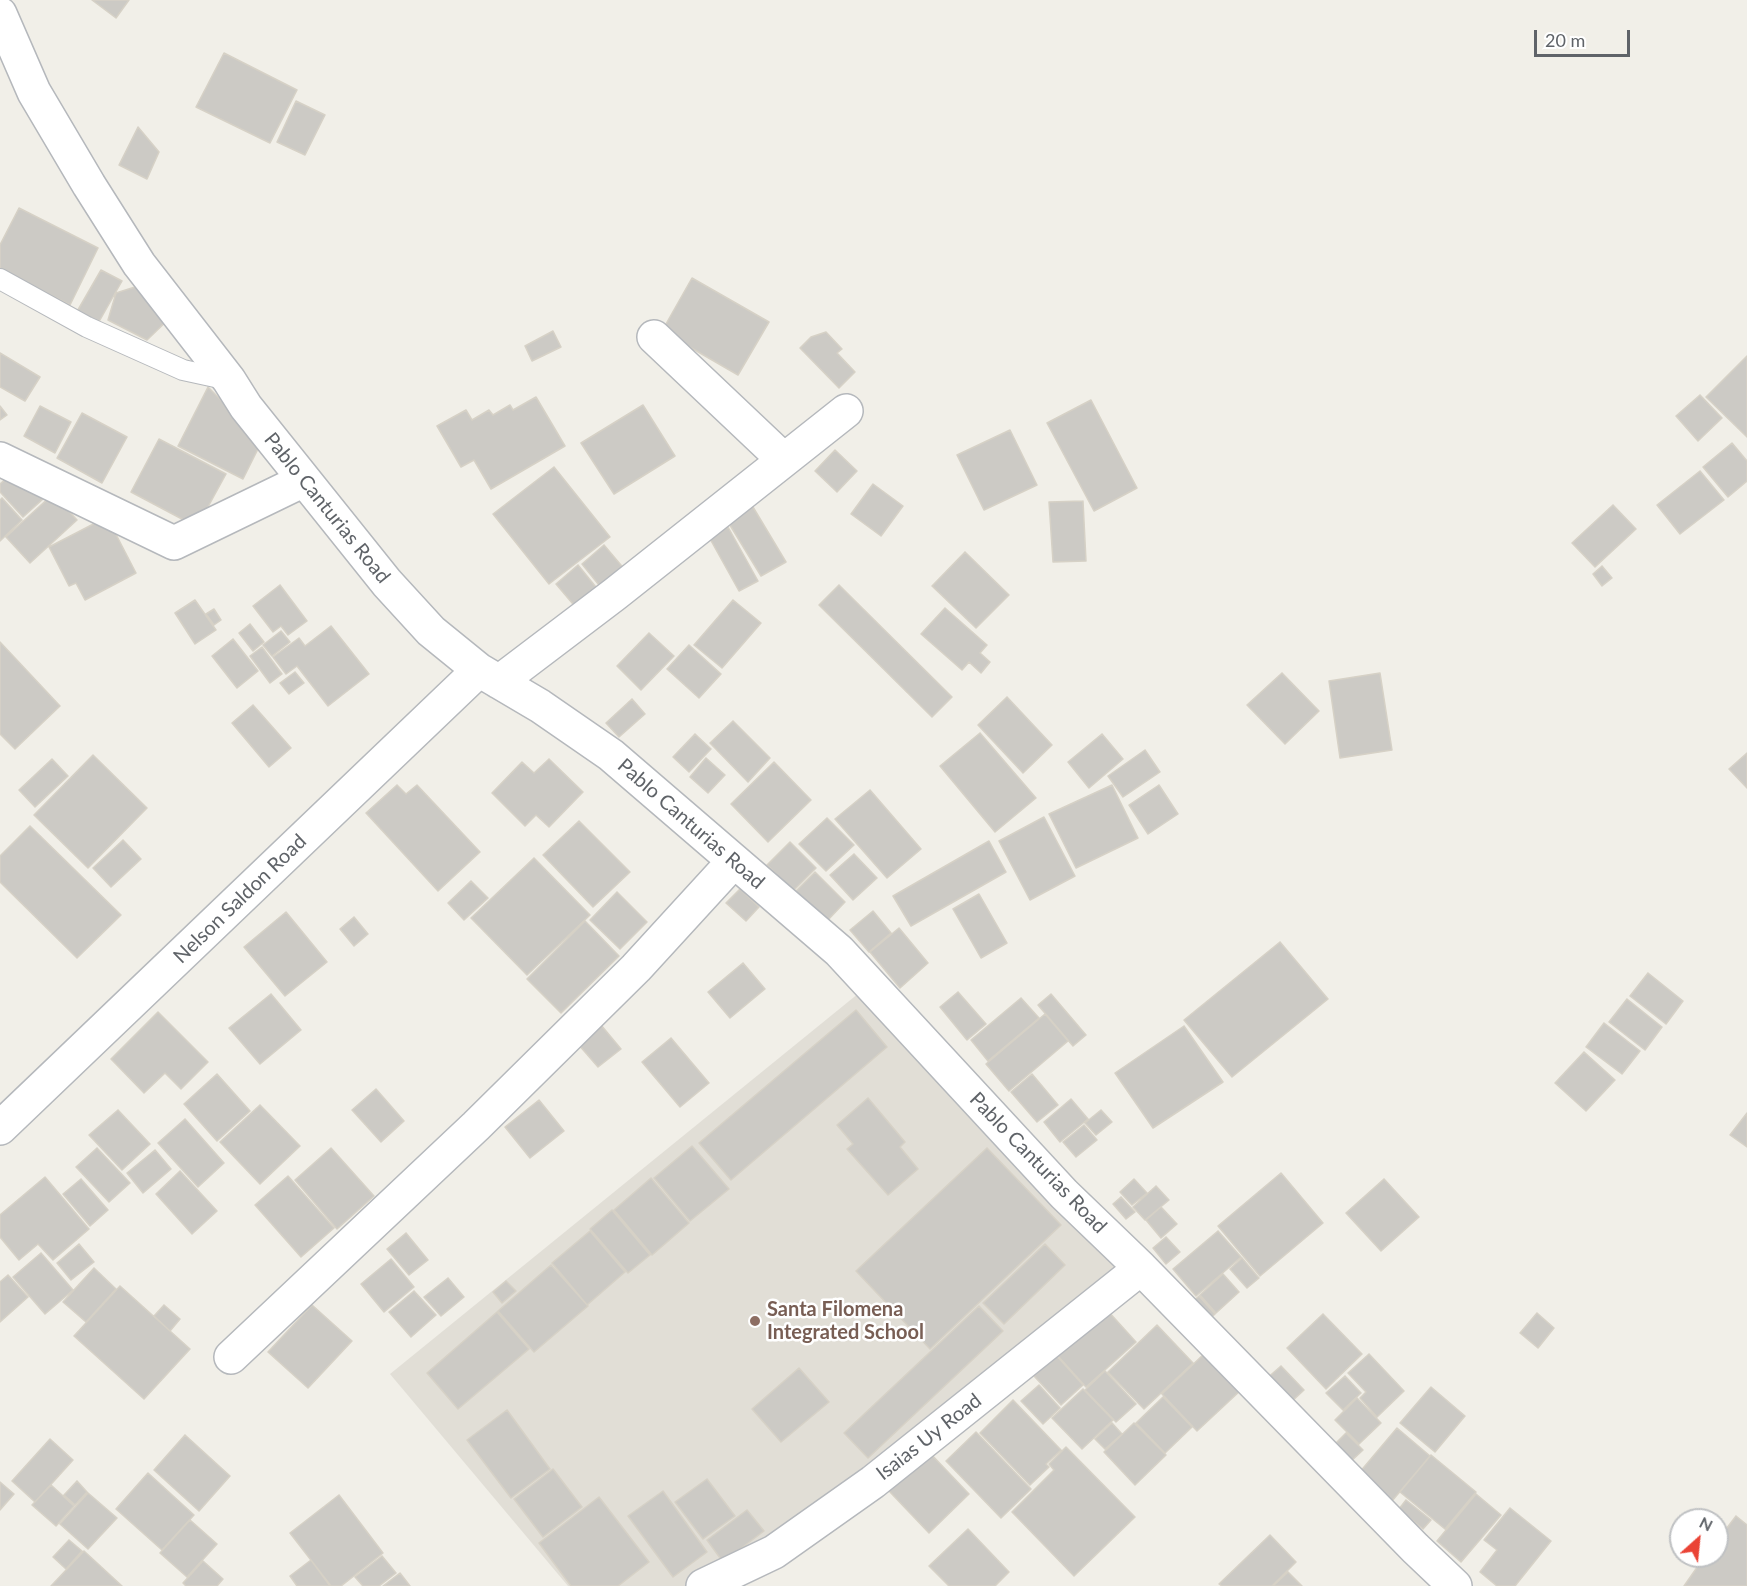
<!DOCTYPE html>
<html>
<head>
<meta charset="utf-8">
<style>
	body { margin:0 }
	#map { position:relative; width:1747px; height:1586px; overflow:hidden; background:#f1efe8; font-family:Lato,sans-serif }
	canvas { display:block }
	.north { position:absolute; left:1669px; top:1508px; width:60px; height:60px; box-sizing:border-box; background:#fff; border:2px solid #bfc1c3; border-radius:50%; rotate:27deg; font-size:16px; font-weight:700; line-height:24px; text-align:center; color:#5f6368 }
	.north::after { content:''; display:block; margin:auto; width:21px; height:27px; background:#ea4335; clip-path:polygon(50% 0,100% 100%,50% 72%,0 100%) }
	.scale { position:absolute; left:1534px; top:30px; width:96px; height:27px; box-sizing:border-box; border:3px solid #5f6368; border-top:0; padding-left:8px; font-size:18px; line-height:21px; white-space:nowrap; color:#5f6368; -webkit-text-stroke:4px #fff; paint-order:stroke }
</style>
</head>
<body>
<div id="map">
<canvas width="1747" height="1586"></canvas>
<div class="north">N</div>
<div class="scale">20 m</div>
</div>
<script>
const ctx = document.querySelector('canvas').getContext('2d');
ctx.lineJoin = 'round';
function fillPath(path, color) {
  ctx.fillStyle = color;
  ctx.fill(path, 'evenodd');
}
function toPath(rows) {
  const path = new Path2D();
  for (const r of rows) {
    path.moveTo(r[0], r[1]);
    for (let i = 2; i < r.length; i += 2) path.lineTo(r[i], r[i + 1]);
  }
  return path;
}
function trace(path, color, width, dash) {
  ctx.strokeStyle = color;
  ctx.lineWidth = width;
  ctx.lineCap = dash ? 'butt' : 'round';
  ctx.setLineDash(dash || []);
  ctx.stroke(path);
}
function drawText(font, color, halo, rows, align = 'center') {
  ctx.font = font + ' Lato,sans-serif';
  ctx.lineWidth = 5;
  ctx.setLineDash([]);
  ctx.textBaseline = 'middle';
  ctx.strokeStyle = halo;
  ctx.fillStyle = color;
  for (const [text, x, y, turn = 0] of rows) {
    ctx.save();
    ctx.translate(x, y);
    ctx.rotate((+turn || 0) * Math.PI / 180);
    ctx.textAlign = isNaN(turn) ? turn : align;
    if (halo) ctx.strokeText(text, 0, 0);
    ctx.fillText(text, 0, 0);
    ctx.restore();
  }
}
fillPath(toPath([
	[859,993,1120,1269,874,1469,733,1561,688,1586,568,1586,390,1374]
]), '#e1ded6');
const building = toPath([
	[92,0,129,0,116,18,92,0],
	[224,53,297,90,270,143,196,107,224,53],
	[296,101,325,115,305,155,277,142,296,101],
	[138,127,159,152,147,179,119,165,138,127],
	[19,208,98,248,70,305,0,269,0,245,19,208],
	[101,270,122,281,96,327,75,315,101,270],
	[692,278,769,322,738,375,662,331,692,278],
	[135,287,173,315,147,340,108,320,116,293,135,287],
	[553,331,561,347,532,361,525,346,553,331],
	[826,332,842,349,837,353,855,372,839,388,800,348,811,337,826,332],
	[0,353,40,377,25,401,0,387,0,353],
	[1747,356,1747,437,1706,397,1747,356],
	[208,387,262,441,243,479,178,446,208,387],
	[1700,395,1722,418,1698,441,1676,416,1700,395],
	[536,397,565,446,491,489,474,460,461,467,437,426,466,410,472,420,489,410,493,415,510,405,513,410,536,397],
	[1091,400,1137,488,1094,511,1047,423,1091,400],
	[643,405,675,456,614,494,581,443,643,405],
	[0,406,7,415,0,420,0,406],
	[40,406,71,422,55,453,24,436,40,406],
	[82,413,127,437,102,483,57,458,82,413],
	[1010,430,1037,485,984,510,957,455,1010,430],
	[159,439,226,474,197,527,131,492,159,439],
	[1732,443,1747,461,1747,481,1728,497,1703,467,1732,443],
	[835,450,857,471,837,492,815,471,835,450],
	[554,467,610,537,549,584,493,514,554,467],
	[16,470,43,499,23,517,0,492,0,484,16,470],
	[1700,471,1724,500,1680,534,1657,505,1700,471],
	[873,484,903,506,881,536,851,514,873,484],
	[53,494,77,520,30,563,6,537,53,494],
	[2,498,22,520,0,541,0,500,2,498],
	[1083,501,1086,561,1053,562,1049,502,1083,501],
	[750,502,786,562,761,576,725,517,750,502],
	[1613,505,1636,529,1595,567,1572,543,1613,505],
	[107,517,136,573,85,600,76,583,69,586,49,547,107,517],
	[728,527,758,581,739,591,709,537,728,527],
	[604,545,626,571,603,590,582,564,604,545],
	[965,552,1009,595,976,628,932,586,965,552],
	[578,565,600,592,578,610,556,584,578,565],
	[1602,566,1612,578,1602,586,1593,574,1602,566],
	[280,585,307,621,288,635,281,626,273,632,253,606,280,585],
	[839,585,952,697,932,717,819,605,839,585],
	[195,600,216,630,195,644,175,613,195,600],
	[733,600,761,623,722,668,694,645,733,600],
	[945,608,987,645,980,653,990,662,981,673,969,662,962,670,921,634,945,608],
	[214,609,221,620,214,625,206,614,214,609],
	[250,624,264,642,253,651,239,633,250,624],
	[331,626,369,674,328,706,297,666,286,674,273,657,299,638,305,646,331,626],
	[281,631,290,642,272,656,263,645,281,631],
	[649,633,674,656,641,690,617,666,649,633],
	[233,639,258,671,237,688,212,656,233,639],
	[0,642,60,706,15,749,0,734,0,642],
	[689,645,721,674,699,698,667,669,689,645],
	[262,647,282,674,270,683,250,656,262,647],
	[295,672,304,683,289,694,280,683,295,672],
	[1282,673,1319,711,1285,744,1247,705,1282,673],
	[1380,673,1392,750,1340,758,1329,681,1380,673],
	[1007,697,1052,745,1023,773,978,725,1007,697],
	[632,699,645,714,619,737,606,723,632,699],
	[253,705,291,748,269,767,232,723,253,705],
	[733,721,770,758,748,782,710,743,733,721],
	[980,733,1036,798,995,832,940,766,980,733],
	[695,734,711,749,689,772,673,757,695,734],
	[1102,734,1123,759,1089,788,1068,762,1102,734],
	[1145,750,1160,772,1123,797,1108,776,1145,750],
	[1747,753,1747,788,1729,769,1747,753],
	[93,755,147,808,88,868,34,815,93,755],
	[706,758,725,775,708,793,690,777,706,758],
	[52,759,68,776,35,807,19,790,52,759],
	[549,759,583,792,549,827,536,815,525,826,492,793,522,762,534,773,549,759],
	[774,762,811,800,768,842,731,804,774,762],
	[397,785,406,794,417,785,480,852,438,891,366,813,397,785],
	[1112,785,1138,838,1076,868,1049,814,1112,785],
	[1159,785,1178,814,1148,834,1129,805,1159,785],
	[870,790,921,849,887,878,835,819,870,790],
	[1044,817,1075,876,1030,900,999,841,1044,817],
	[827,818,854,845,826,871,799,844,827,818],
	[579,821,630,872,593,907,543,855,579,821],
	[30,826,121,915,77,958,0,882,0,856,30,826],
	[123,840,141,859,111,887,93,868,123,840],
	[989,841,1006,872,911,926,893,896,989,841],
	[790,842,816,868,793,891,767,865,790,842],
	[854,854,877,878,853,900,830,875,854,854],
	[534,858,590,915,527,975,471,918,534,858],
	[815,872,845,902,826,922,795,892,815,872],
	[471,881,488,898,464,920,448,903,471,881],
	[740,889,759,907,746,921,726,903,740,889],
	[617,892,647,922,620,949,590,920,617,892],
	[979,894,1007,943,981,958,953,909,979,894],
	[873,911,891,933,869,952,850,930,873,911],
	[286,912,327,962,285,996,244,947,286,912],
	[354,917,368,934,354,946,340,929,354,917],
	[585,921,619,956,561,1013,527,979,585,921],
	[899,928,928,963,900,988,870,952,899,928],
	[1280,942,1328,999,1232,1077,1184,1020,1280,942],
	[743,963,765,989,730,1018,708,992,743,963],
	[1648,973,1683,1001,1666,1024,1630,996,1648,973],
	[958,992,986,1024,967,1040,940,1007,958,992],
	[271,994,301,1030,260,1064,229,1028,271,994],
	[1051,994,1086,1035,1073,1046,1038,1005,1051,994],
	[1021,998,1039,1018,988,1061,971,1040,1021,998],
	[1627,999,1662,1027,1645,1050,1609,1022,1627,999],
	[856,1010,887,1047,731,1180,699,1143,856,1010],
	[158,1012,208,1062,181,1089,165,1073,144,1093,111,1059,158,1012],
	[1045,1014,1068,1041,1009,1091,986,1064,1045,1014],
	[1604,1023,1640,1051,1622,1074,1586,1047,1604,1023],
	[601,1025,621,1049,598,1067,578,1044,601,1025],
	[1184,1026,1223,1082,1153,1128,1115,1073,1184,1026],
	[671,1038,709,1083,680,1107,642,1062,671,1038],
	[1584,1052,1615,1080,1586,1111,1555,1083,1584,1052],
	[217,1074,250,1111,217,1141,184,1104,217,1074],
	[1032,1074,1058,1105,1037,1122,1011,1092,1032,1074],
	[376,1089,404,1121,381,1142,352,1110,376,1089],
	[868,1098,905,1142,900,1147,918,1169,888,1195,847,1149,853,1144,837,1125,868,1098],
	[1071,1099,1088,1119,1060,1142,1044,1122,1071,1099],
	[539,1100,564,1131,530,1158,505,1127,539,1100],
	[260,1105,300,1146,260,1184,220,1142,260,1105],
	[118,1110,150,1144,122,1170,89,1135,118,1110],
	[1101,1110,1112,1122,1096,1135,1085,1123,1101,1110],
	[1747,1113,1747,1147,1730,1135,1747,1113],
	[185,1119,224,1163,198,1187,158,1143,185,1119],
	[1084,1125,1097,1140,1076,1157,1063,1142,1084,1125],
	[692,1146,729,1189,690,1221,654,1178,692,1146],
	[97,1148,130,1183,109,1202,76,1167,97,1148],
	[331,1148,374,1196,337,1229,295,1180,331,1148],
	[987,1148,1061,1225,930,1349,856,1271,987,1148],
	[155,1150,171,1169,143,1193,127,1173,155,1150],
	[180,1171,217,1211,192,1234,156,1194,180,1171],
	[1281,1173,1323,1223,1260,1276,1218,1226,1281,1173],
	[288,1176,334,1228,301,1257,255,1205,288,1176],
	[45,1177,89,1229,53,1260,38,1244,19,1260,0,1237,0,1215,45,1177],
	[651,1178,689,1223,652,1255,614,1210,651,1178],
	[81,1179,108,1210,90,1226,63,1194,81,1179],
	[1134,1179,1147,1193,1132,1205,1120,1192,1134,1179],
	[1384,1179,1419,1217,1381,1251,1346,1213,1384,1179],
	[1156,1186,1169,1200,1145,1220,1133,1207,1156,1186],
	[1121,1197,1135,1212,1126,1219,1113,1204,1121,1197],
	[1161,1207,1177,1224,1161,1238,1146,1220,1161,1207],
	[612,1210,650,1255,628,1273,590,1229,612,1210],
	[590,1231,625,1272,587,1305,552,1263,590,1231],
	[1218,1231,1241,1257,1196,1296,1173,1269,1218,1231],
	[406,1233,428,1260,409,1275,387,1249,406,1233],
	[1166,1237,1180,1252,1166,1264,1153,1248,1166,1237],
	[79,1244,94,1262,71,1280,57,1263,79,1244],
	[1045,1244,1065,1265,1004,1324,983,1303,1045,1244],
	[41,1253,73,1290,45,1314,13,1277,41,1253],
	[1242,1258,1259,1278,1247,1288,1230,1269,1242,1258],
	[391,1259,414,1287,384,1312,361,1284,391,1259],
	[551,1265,588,1306,534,1352,498,1311,551,1265],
	[94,1268,116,1289,86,1322,63,1302,94,1268],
	[1223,1274,1239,1292,1216,1313,1200,1295,1223,1274],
	[8,1275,28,1297,0,1322,0,1282,8,1275],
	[448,1278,464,1297,441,1316,424,1297,448,1278],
	[506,1281,516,1291,502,1303,493,1292,506,1281],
	[120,1286,190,1349,144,1399,74,1336,120,1286],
	[414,1291,436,1315,411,1337,389,1312,414,1291],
	[1199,1296,1215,1314,1205,1323,1189,1305,1199,1296],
	[164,1305,180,1319,170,1331,154,1316,164,1305],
	[312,1305,352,1341,308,1388,268,1352,312,1305],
	[979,1306,1003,1331,868,1458,844,1433,979,1306],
	[1107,1310,1136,1342,1086,1387,1057,1355,1107,1310],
	[497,1312,529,1349,458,1409,427,1373,497,1312],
	[1537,1313,1554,1328,1538,1348,1520,1333,1537,1313],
	[1323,1314,1362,1354,1326,1389,1287,1348,1323,1314],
	[1157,1325,1193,1363,1144,1409,1108,1372,1157,1325],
	[1205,1353,1241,1390,1197,1431,1162,1394,1205,1353],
	[1369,1354,1404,1391,1377,1417,1360,1398,1366,1392,1348,1373,1369,1354],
	[1056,1355,1083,1385,1061,1405,1034,1376,1056,1355],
	[1281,1366,1304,1390,1289,1404,1265,1380,1281,1366],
	[799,1368,829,1402,781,1442,752,1409,799,1368],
	[1105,1371,1136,1404,1116,1422,1085,1390,1105,1371],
	[1345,1376,1361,1393,1343,1410,1326,1393,1345,1376],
	[1039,1385,1060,1408,1043,1424,1021,1401,1039,1385],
	[1431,1387,1465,1416,1435,1452,1400,1423,1431,1387],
	[1083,1389,1113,1420,1082,1449,1052,1418,1083,1389],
	[1163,1397,1192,1427,1165,1453,1136,1423,1163,1397],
	[1357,1398,1381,1423,1359,1444,1335,1420,1357,1398],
	[1013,1400,1061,1450,1046,1464,1049,1467,1030,1485,980,1433,1013,1400],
	[507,1410,550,1469,511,1498,467,1440,507,1410],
	[1112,1423,1122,1434,1105,1449,1095,1439,1112,1423],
	[1134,1423,1166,1455,1135,1485,1104,1452,1134,1423],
	[1397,1428,1430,1456,1392,1501,1359,1473,1397,1428],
	[976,1432,1031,1489,1001,1518,946,1461,976,1432],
	[1346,1433,1363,1450,1348,1464,1332,1447,1346,1433],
	[185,1435,230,1476,199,1511,154,1470,185,1435],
	[50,1439,73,1460,35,1502,12,1481,50,1439],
	[1066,1447,1135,1517,1074,1576,1012,1512,1054,1470,1049,1464,1066,1447],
	[929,1452,969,1494,929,1533,889,1491,929,1452],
	[1431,1455,1476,1492,1445,1529,1400,1492,1431,1455],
	[553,1469,582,1507,543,1537,514,1499,553,1469],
	[148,1473,194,1515,162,1550,116,1509,148,1473],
	[707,1479,735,1516,703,1539,675,1502,707,1479],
	[77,1481,87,1492,75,1505,64,1495,77,1481],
	[0,1482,14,1494,0,1510,0,1482],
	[51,1485,74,1506,56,1526,32,1505,51,1485],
	[663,1491,707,1552,673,1577,628,1516,663,1491],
	[88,1493,117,1518,88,1549,60,1524,88,1493],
	[1476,1494,1501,1515,1461,1562,1437,1541,1476,1494],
	[339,1495,383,1553,341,1586,331,1586,290,1533,339,1495],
	[599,1497,649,1562,618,1586,571,1586,539,1543,599,1497],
	[1406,1500,1431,1520,1423,1529,1399,1509,1406,1500],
	[1510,1508,1551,1541,1515,1586,1497,1586,1480,1572,1497,1550,1484,1540,1510,1508],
	[747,1510,764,1531,723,1562,707,1540,747,1510],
	[1736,1516,1747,1525,1747,1586,1684,1586,1705,1556,1717,1556,1717,1541,1736,1516],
	[190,1520,217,1544,187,1577,160,1553,190,1520],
	[968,1529,1009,1572,995,1586,949,1586,929,1566,968,1529],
	[1270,1535,1296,1562,1272,1586,1222,1586,1219,1584,1270,1535],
	[69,1540,82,1551,66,1569,53,1557,69,1540],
	[84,1551,122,1586,51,1586,84,1551],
	[382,1556,396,1573,379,1586,363,1586,355,1577,382,1556],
	[311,1560,330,1586,297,1586,290,1576,311,1560],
	[203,1561,223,1579,217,1586,186,1586,183,1583,203,1561],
	[1288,1572,1302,1586,1273,1586,1288,1572],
	[400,1573,410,1586,383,1586,400,1573]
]);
fillPath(building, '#cccac5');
trace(building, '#d6d1c6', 1.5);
const service = toPath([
	[0,279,87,327,183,370,229,380]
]);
const minor = toPath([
	[0,14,34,92,89,185,139,264,229,380,246,407,387,583,431,631,479,670,540,706,611,755,839,951,1064,1194,1141,1268,1415,1548,1455,1586],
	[654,337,784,460],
	[0,459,174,543,304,480],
	[499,682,615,594,846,411],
	[0,1128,479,670],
	[231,1357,476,1126,636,968,734,861],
	[703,1586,774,1552,873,1482,1141,1268]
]);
trace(service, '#b5b8bc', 22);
trace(minor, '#b5b8bc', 36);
trace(service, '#fff', 20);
trace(minor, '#fff', 33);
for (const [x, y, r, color] of [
	[755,1321,6,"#8d6e63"]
]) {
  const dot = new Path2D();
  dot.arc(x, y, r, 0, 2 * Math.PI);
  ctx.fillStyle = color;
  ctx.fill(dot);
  trace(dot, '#fff', 2);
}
drawText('20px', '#5f6368', '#fff', [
	["Pablo Canturias Road",327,508,51],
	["Pablo Canturias Road",691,824,41],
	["Nelson Saldon Road",240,899,-44],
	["Pablo Canturias Road",1038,1163,46],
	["Isaias Uy Road",929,1437,-38]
]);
drawText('bold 20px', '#785e54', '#fff', [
	["Santa Filomena",767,1310],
	["Integrated School",767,1333]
], 'left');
</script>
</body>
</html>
